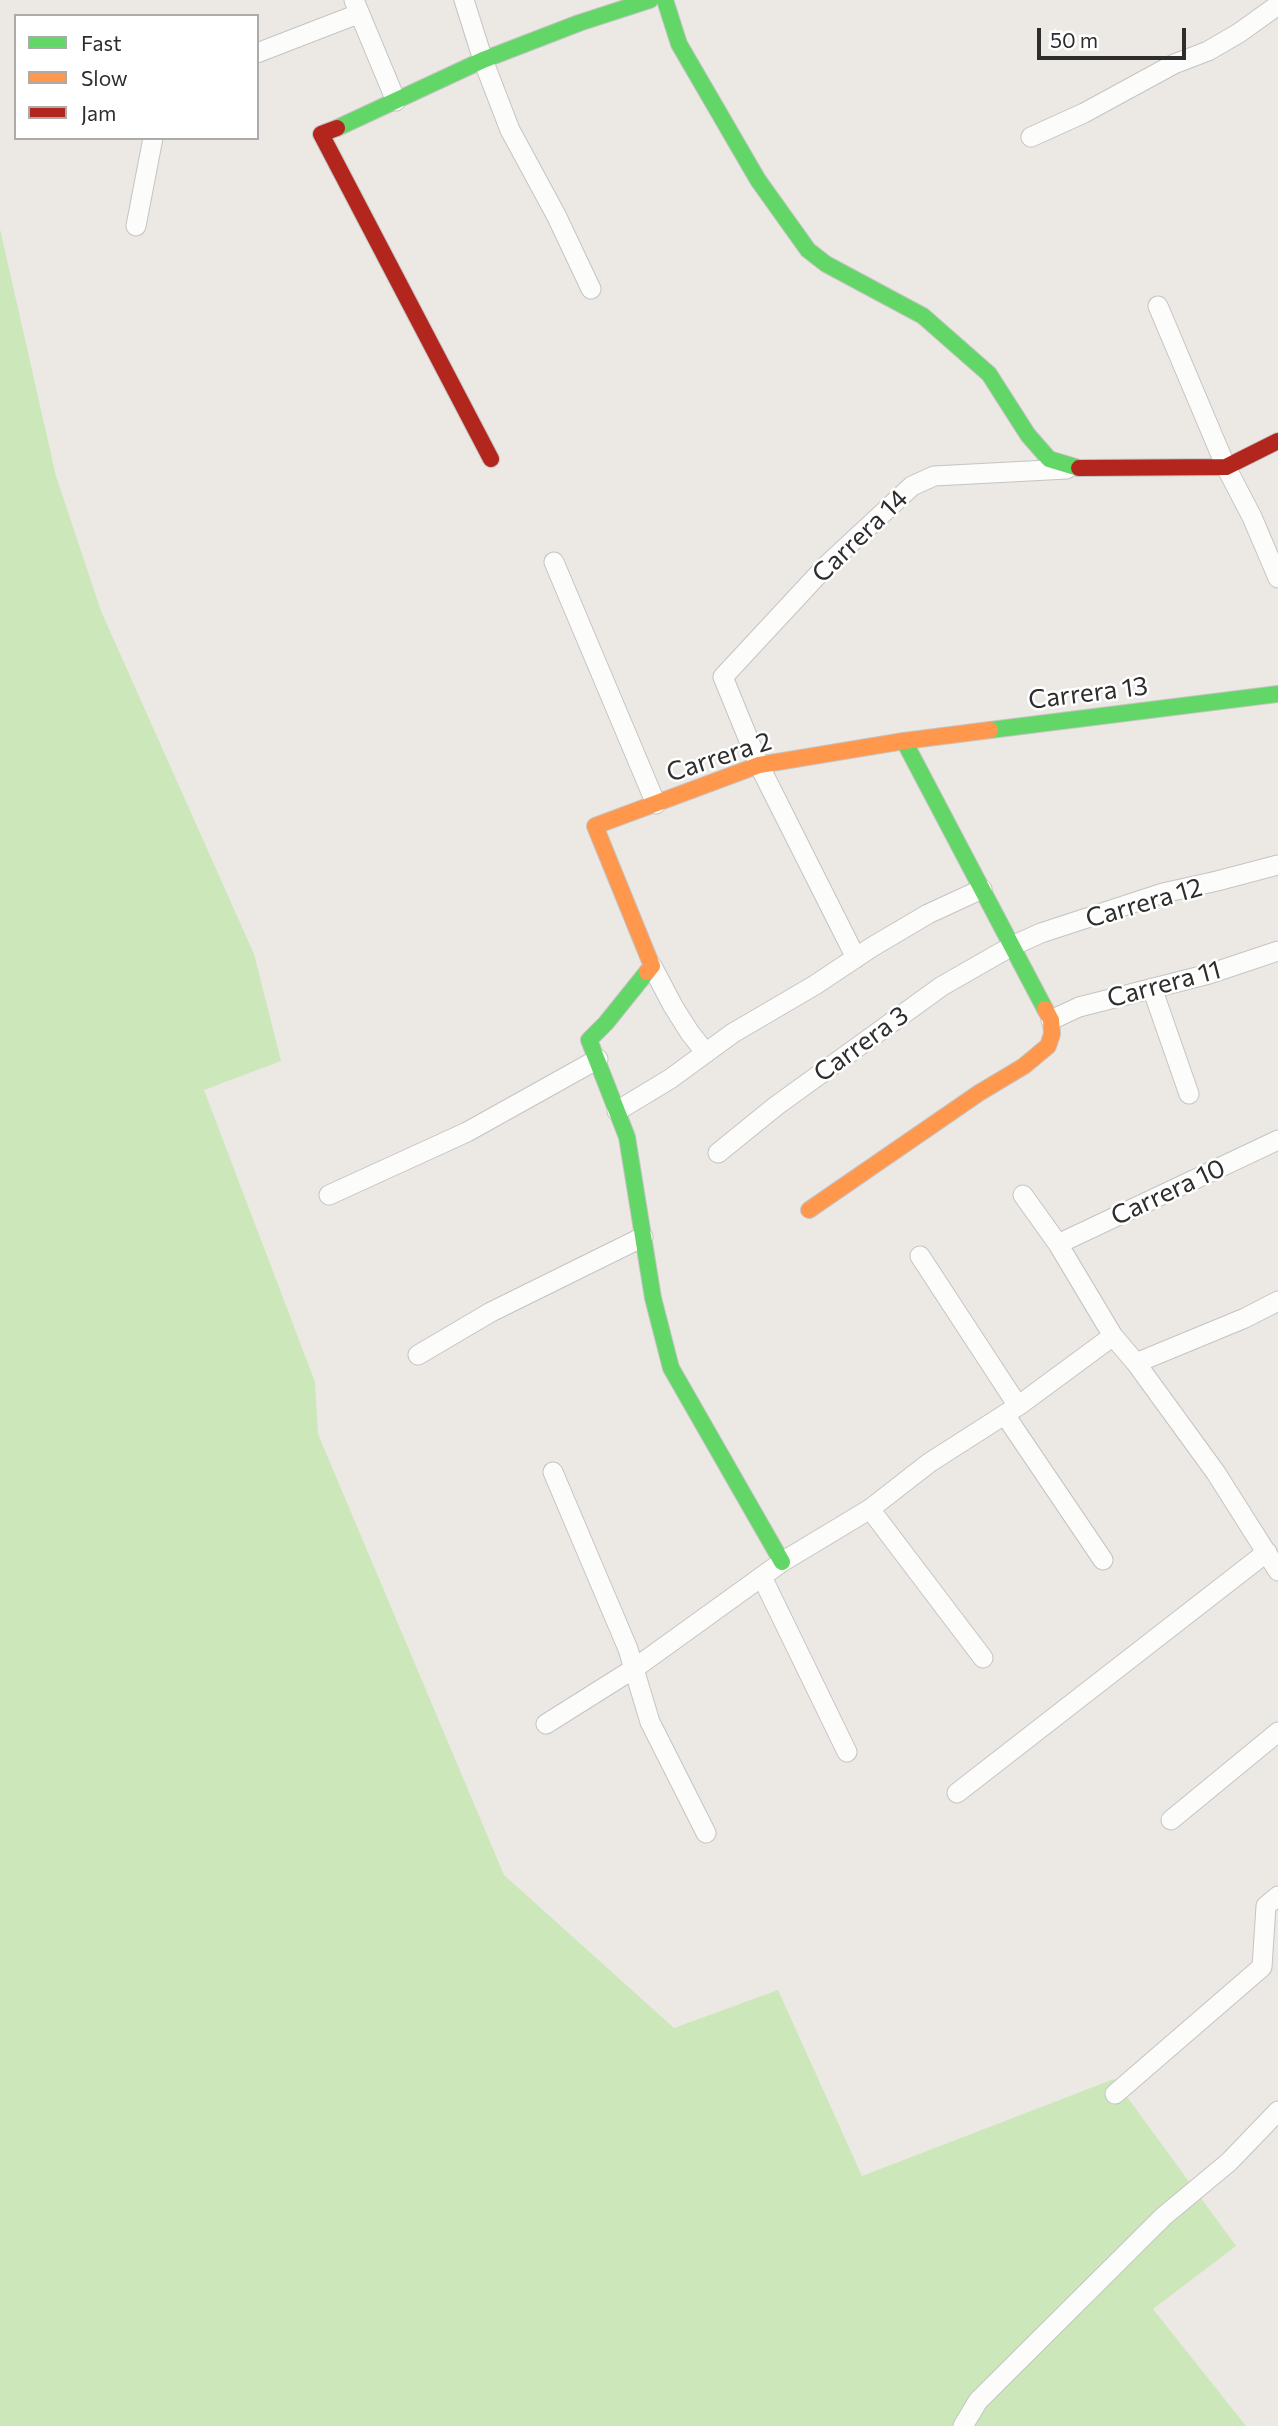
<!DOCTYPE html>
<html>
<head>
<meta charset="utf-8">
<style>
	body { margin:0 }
	#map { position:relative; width:1278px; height:2426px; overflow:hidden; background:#ece8e4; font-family:Commissioner,sans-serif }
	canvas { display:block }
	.legend { position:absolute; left:14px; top:14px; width:245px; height:126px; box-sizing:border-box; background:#fff; border:2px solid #ababab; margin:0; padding:9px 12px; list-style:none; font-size:21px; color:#2d2d2d }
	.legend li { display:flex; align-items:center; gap:14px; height:35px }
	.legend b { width:35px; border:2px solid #ababab }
	.scale { position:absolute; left:1037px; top:28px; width:149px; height:32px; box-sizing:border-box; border:4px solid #2d2d2d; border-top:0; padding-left:9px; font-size:21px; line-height:24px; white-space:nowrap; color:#2d2d2d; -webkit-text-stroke:5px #fff; paint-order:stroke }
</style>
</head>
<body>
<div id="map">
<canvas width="1278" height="2426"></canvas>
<ul class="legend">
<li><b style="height:9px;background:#63d668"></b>Fast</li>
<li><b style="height:9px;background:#ff974d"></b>Slow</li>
<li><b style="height:9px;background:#b3261e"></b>Jam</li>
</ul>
<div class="scale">50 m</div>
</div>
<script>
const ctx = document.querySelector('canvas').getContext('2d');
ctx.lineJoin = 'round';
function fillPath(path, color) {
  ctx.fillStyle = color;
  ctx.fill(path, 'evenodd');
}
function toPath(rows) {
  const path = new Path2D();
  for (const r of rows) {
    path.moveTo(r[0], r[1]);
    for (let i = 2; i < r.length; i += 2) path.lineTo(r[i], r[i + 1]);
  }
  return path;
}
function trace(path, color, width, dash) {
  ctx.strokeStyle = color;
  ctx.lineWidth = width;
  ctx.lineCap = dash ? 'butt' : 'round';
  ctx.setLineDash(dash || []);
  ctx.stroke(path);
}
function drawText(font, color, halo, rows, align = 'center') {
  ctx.font = font + ' Commissioner,sans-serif';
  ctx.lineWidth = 5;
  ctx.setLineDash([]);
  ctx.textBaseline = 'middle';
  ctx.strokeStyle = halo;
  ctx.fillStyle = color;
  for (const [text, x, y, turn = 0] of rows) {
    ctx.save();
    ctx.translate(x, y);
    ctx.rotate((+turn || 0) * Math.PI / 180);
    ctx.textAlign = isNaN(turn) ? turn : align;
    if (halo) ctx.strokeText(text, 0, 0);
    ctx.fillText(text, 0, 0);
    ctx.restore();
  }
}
fillPath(toPath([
	[0,229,56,476,101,611,254,954,281,1061,204,1090,315,1382,318,1434,504,1875,674,2028,778,1990,862,2176,1114,2079,1236,2246,1153,2309,1246,2426,0,2426]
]), '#cce8bb');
const street = toPath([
	[354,0,396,101],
	[464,0,483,60,510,130,556,215,591,289],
	[257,53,358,14],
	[1031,137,1084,113,1174,64,1208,51,1239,33,1278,5],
	[136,226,153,138],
	[1158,306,1226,467,1252,517,1278,578],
	[554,562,656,804],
	[856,958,759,765,723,677,827,565,912,486,934,476,1067,469],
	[652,966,673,1006,690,1033,706,1053],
	[1152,988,1189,1094],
	[1051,1020,1079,1007,1209,974,1278,951],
	[617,1111,670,1079,733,1033,815,985,872,947,928,914,982,889],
	[718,1153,776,1106,942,986,1012,946,1041,933,1163,893,1217,881,1278,865],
	[329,1195,467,1132,598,1059],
	[1023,1195,1058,1244,1113,1336,1136,1363,1216,1473,1278,1571],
	[1058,1244,1278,1140],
	[920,1256,1018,1406],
	[418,1355,491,1312,643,1237],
	[1136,1363,1245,1318,1278,1301],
	[1005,1415,1103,1560],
	[553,1472,628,1649,650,1722,706,1833],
	[870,1509,983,1658],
	[762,1577,847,1752],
	[546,1724,635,1668,782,1562,870,1509,929,1463,1018,1406,1113,1336],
	[957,1793,1267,1552],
	[1171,1820,1278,1732],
	[1115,2094,1262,1967,1266,1906,1278,1896],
	[963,2426,978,2401,1164,2216,1229,2162,1278,2111]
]);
const fast = toPath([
	[665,0,679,44,758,180,808,250,826,264,923,316,989,374,1028,435,1049,459,1079,468],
	[337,128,483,60,579,23,650,0],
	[990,730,1278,694],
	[904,741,1045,1009],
	[647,972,606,1023,589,1040,627,1137,653,1298,671,1368,782,1562]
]);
const slow = toPath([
	[647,972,652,966,595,826,759,765,904,741,990,730],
	[809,1210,979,1093,1024,1066,1048,1046,1052,1034,1051,1020,1045,1009]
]);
const jam = toPath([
	[337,128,321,134,491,459],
	[1079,468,1226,467,1278,441]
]);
trace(street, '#c5c4c4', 21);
trace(fast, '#c5c4c4', 18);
trace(slow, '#c5c4c4', 18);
trace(jam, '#c5c4c4', 18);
trace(street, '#fcfcfb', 19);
trace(fast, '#63d668', 16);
trace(slow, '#ff974d', 16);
trace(jam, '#b3261e', 16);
drawText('26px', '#2d2d2d', '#fff', [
	["Carrera 14",860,536,-44],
	["Carrera 13",1088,693,-7],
	["Carrera 2",719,757,-18],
	["Carrera 12",1144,903,-16],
	["Carrera 11",1164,984,-15],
	["Carrera 3",861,1044,-36],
	["Carrera 10",1168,1192,-25]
]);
</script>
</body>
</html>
